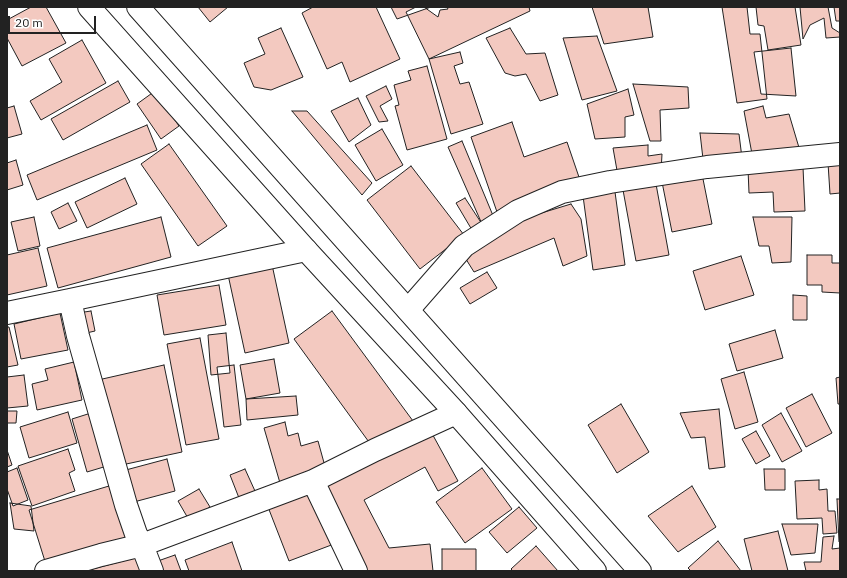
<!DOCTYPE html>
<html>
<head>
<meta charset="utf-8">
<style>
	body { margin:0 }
	#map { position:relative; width:847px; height:578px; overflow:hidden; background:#fff; font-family:"IBM Plex Sans",sans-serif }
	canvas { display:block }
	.frame { position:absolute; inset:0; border:8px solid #222; pointer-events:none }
	.scale { position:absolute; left:8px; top:16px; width:88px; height:18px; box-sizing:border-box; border:2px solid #222; border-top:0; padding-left:5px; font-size:12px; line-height:14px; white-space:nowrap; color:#222; -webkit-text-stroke:3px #fff; paint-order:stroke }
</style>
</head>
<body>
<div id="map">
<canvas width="847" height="578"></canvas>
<div class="frame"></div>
<div class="scale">20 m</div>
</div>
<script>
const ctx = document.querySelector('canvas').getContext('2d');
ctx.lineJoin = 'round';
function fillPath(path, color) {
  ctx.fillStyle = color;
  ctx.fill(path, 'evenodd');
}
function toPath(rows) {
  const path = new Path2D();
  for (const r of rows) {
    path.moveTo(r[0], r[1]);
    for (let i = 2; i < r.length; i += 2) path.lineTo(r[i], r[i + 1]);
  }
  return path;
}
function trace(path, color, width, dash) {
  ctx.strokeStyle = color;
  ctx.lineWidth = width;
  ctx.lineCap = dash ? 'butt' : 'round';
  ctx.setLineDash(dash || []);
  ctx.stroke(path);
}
const building = toPath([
	[31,7,46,7,66,43,22,66,7,38,7,20,31,7],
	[198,7,228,7,210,22,198,7],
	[313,7,376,7,400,59,350,82,342,62,327,69,302,13,313,7],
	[391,7,431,7,397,19,391,7],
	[416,7,424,7,438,17,440,10,448,9,447,7,529,7,530,11,429,59,406,12,416,7],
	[592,7,648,7,653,37,604,44,592,7],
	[722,7,747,7,750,34,760,34,767,99,737,103,722,7],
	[756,7,795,7,801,45,768,50,764,26,758,25,756,7],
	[800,7,828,7,832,28,840,33,840,37,826,38,824,18,810,25,803,39,800,7],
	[834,7,840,7,840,21,836,21,834,7],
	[281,28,303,77,271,90,254,87,244,63,265,54,258,38,281,28],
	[510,28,526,54,545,53,558,95,540,101,526,74,515,76,505,73,486,38,510,28],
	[597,36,617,91,582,100,563,38,597,36],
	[82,40,106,83,41,120,30,101,62,82,49,59,82,40],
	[791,48,796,96,761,94,754,52,791,48],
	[460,52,463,63,454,66,460,84,469,82,483,124,451,134,429,59,460,52],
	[427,66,447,139,407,150,395,106,399,105,394,85,411,80,408,71,427,66],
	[118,81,130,102,63,140,51,119,118,81],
	[633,84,688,87,689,108,660,110,661,141,650,141,633,84],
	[386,86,392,99,380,106,388,121,379,122,366,96,386,86],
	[628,89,634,115,625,117,625,137,595,139,587,104,628,89],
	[155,91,179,126,161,139,137,104,155,91],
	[358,98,371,125,349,142,331,111,358,98],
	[14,106,22,134,7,138,7,108,14,106],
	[763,106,766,118,789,114,800,151,752,154,744,111,763,106],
	[292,111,307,111,372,183,362,195,292,111],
	[512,122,524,157,567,142,581,183,497,212,471,137,512,122],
	[147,125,157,150,37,200,27,175,147,125],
	[382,129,403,165,376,181,355,145,382,129],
	[700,133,739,134,742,158,703,159,700,133],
	[462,141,494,218,482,224,448,147,462,141],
	[169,144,227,226,198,246,141,164,169,144],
	[648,145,648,156,662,154,661,172,618,176,613,148,648,145],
	[16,160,23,185,7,190,7,163,16,160],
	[840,162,840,193,830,194,828,163,840,162],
	[411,166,464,235,420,269,367,200,411,166],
	[803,167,805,211,774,212,773,192,749,193,748,169,803,167],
	[702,174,712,224,672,232,662,182,702,174],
	[125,178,137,204,87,228,75,202,125,178],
	[656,184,669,255,636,261,623,190,656,184],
	[615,192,625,265,593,270,583,196,615,192],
	[465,198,482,224,472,230,456,203,465,198],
	[68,203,77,221,59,229,51,212,68,203],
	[571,204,581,219,587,256,563,266,554,238,474,272,464,256,525,218,571,204],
	[34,217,40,246,18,251,11,222,34,217],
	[161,217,171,257,58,288,47,248,161,217],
	[753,217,792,217,791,262,772,263,769,246,759,246,753,217],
	[38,248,47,286,7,295,7,255,38,248],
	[807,255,832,255,832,263,840,263,840,293,822,292,822,285,807,285,807,255],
	[741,256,754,295,705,310,693,271,741,256],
	[271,260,289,343,245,353,227,270,271,260],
	[487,272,497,288,470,304,460,288,487,272],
	[219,285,226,325,164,335,157,295,219,285],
	[793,295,807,296,807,320,793,320,793,295],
	[91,311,95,331,82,334,78,313,91,311],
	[332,311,413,421,374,449,294,339,332,311],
	[60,313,68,350,21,359,14,324,60,313],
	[7,327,9,327,18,365,7,367,7,327],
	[775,330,783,358,737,371,729,344,775,330],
	[226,333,230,373,211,375,208,335,226,333],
	[200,338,219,439,186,445,167,344,200,338],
	[274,359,280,393,246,399,240,365,274,359],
	[74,362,82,400,37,410,32,384,48,380,45,369,74,362],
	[164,365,182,452,117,466,98,380,164,365],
	[234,365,241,425,224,427,217,367,234,365],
	[744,372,758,422,735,429,721,379,744,372],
	[24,375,28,406,7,408,7,377,24,375],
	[840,377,840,404,838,404,836,378,840,377],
	[812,394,832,433,806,447,786,408,812,394],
	[296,396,298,415,247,420,246,399,296,396],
	[621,404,649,452,617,473,588,425,621,404],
	[719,409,725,467,709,469,705,437,691,438,680,413,719,409],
	[7,411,17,411,16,423,7,423,7,411],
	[68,412,77,443,29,458,20,427,68,412],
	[91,413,107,466,87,472,72,419,91,413],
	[781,413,802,451,782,462,762,425,781,413],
	[285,422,288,436,298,433,301,446,318,441,326,470,280,483,264,428,285,422],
	[429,428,458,481,438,491,425,467,364,500,389,548,430,544,433,571,363,571,319,487,429,428],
	[756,431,770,456,756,464,742,439,756,431],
	[68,449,75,470,69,473,75,491,32,506,18,466,68,449],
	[7,450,12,465,7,467,7,450],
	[167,459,175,491,130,503,122,471,167,459],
	[17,468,28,500,13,506,7,489,7,472,17,468],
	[482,468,512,509,465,543,436,502,482,468],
	[245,469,255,491,239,498,230,475,245,469],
	[764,469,785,469,785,490,765,490,764,469],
	[819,480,819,490,827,489,828,511,835,511,837,533,823,534,822,518,797,519,795,481,819,480],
	[109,486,118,514,129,545,48,571,29,510,109,486],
	[692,486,716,527,678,552,648,516,692,486],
	[199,489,210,507,189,520,178,501,199,489],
	[313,490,334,544,289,561,268,507,313,490],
	[837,499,840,499,840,542,839,542,837,499],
	[10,503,31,506,34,531,14,529,10,503],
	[519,507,537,528,507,553,489,532,519,507],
	[782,524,818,524,815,553,791,555,782,524],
	[778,531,788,571,752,571,744,539,778,531],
	[834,536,832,549,840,548,840,571,806,571,804,562,821,562,823,537,834,536],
	[718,541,741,571,691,571,688,568,718,541],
	[232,542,242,571,189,571,185,560,232,542],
	[536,546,558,571,513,571,511,569,536,546],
	[442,549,476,549,476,571,442,571,442,549],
	[175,555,181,571,159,571,155,562,175,555],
	[138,557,142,571,85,571,138,557]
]);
fillPath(building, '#f3c9c0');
trace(building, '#222', 1);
const street = toPath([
	[70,300,306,250],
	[408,310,464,246,518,211,562,192,610,182,707,167,840,154],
	[7,313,70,300,78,336,126,505,136,534,142,545,152,571],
	[313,481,356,571],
	[46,571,101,555,142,545,313,481,375,450,456,413]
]);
const secondary = toPath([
	[89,7,306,250,456,413,595,571],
	[138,7,640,571]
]);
trace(street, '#222', 24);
trace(secondary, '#222', 24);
trace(street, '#fff', 22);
trace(secondary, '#fff', 22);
</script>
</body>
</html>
